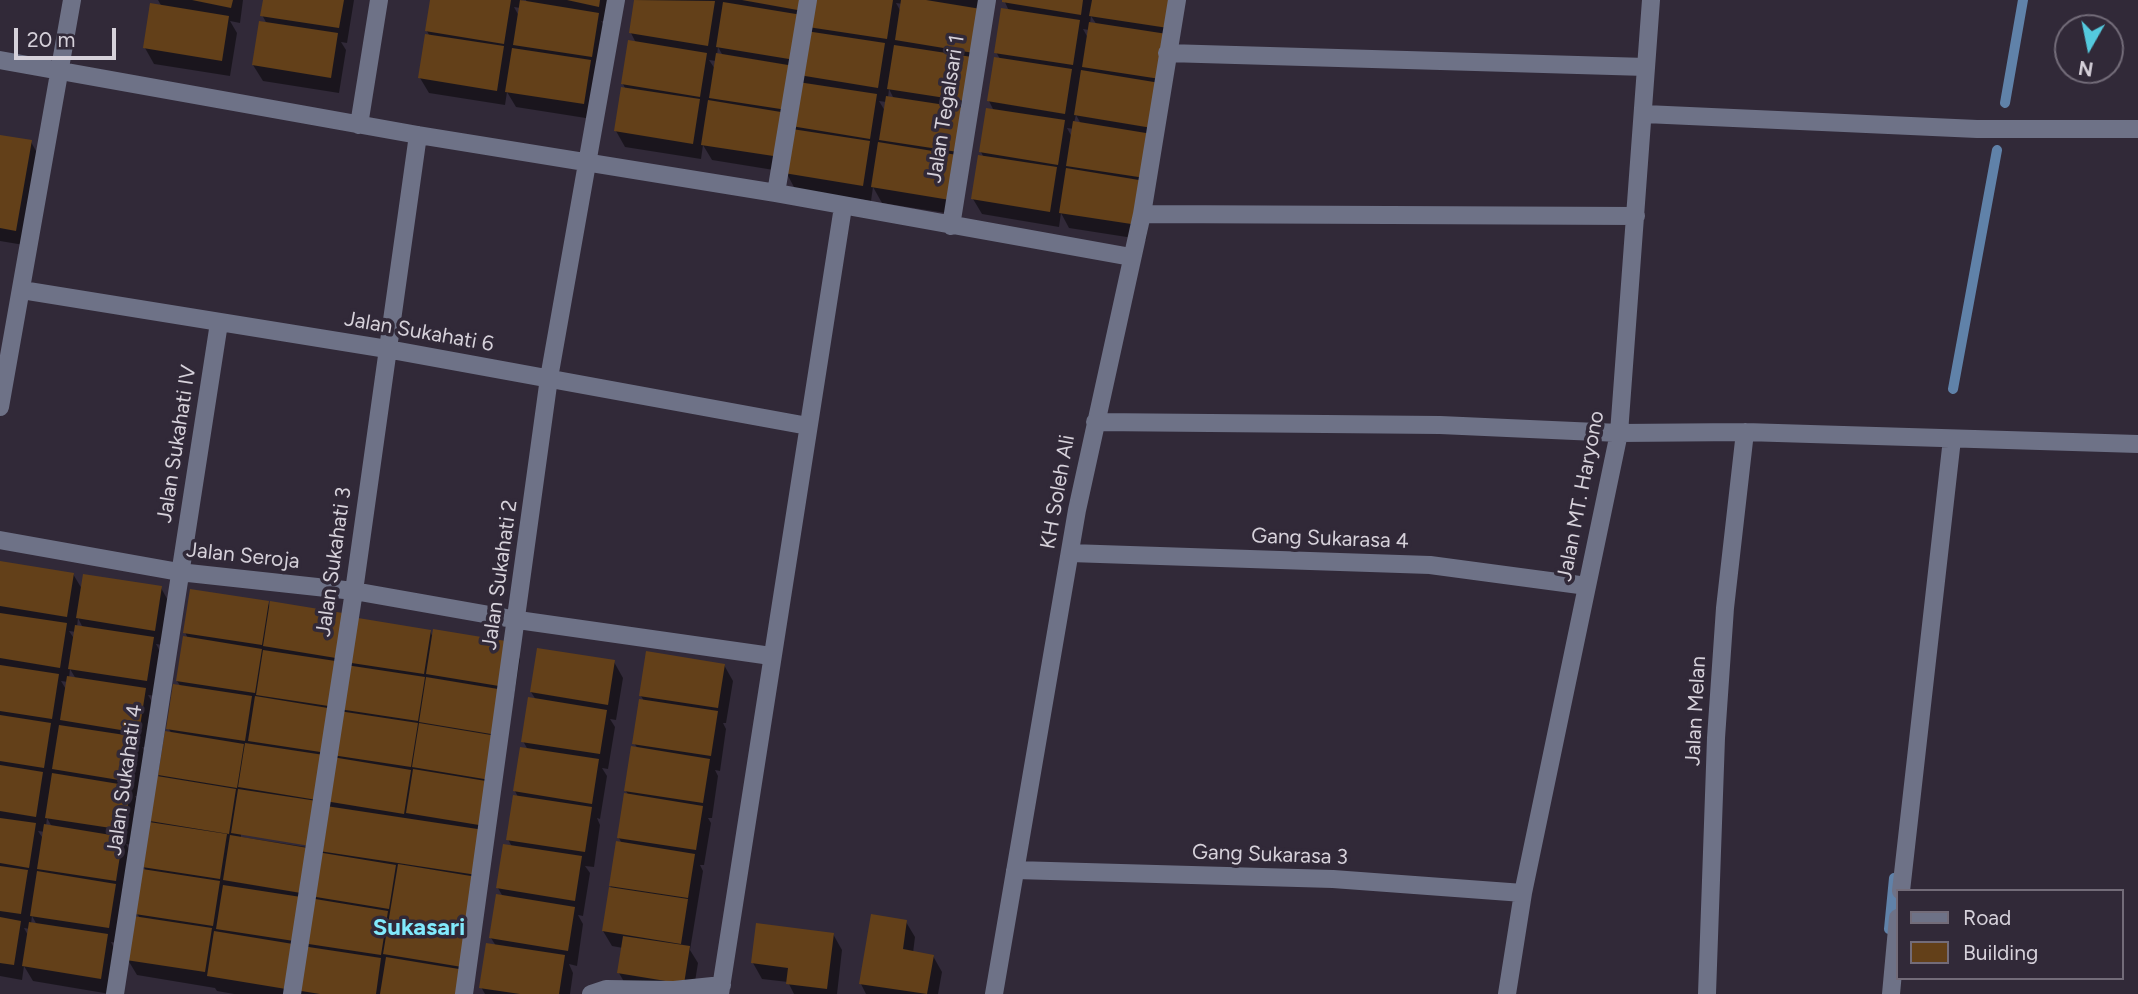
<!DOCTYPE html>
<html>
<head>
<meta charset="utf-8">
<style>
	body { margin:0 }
	#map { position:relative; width:2138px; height:994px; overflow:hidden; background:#312938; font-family:Figtree,sans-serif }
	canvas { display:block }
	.legend { position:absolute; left:1896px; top:889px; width:228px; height:91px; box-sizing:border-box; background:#312938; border:2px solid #736c79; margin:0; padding:9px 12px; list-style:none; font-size:21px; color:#d6d1da }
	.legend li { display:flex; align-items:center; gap:14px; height:35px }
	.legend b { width:35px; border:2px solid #736c79 }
	.north { position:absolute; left:2054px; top:14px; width:70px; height:70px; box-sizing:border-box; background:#312938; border:2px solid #736c79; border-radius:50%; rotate:189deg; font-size:19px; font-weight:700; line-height:28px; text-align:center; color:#d6d1da }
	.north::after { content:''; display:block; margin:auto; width:24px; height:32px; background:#54cade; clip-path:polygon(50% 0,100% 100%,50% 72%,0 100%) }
	.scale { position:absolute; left:14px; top:28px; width:102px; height:32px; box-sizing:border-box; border:4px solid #d6d1da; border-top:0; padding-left:9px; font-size:21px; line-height:24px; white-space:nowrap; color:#d6d1da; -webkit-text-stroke:5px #312938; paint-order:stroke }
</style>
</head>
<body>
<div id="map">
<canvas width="2138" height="994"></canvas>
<ul class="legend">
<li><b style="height:9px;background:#6e7287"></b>Road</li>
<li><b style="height:19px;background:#634019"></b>Building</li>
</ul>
<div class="north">N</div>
<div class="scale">20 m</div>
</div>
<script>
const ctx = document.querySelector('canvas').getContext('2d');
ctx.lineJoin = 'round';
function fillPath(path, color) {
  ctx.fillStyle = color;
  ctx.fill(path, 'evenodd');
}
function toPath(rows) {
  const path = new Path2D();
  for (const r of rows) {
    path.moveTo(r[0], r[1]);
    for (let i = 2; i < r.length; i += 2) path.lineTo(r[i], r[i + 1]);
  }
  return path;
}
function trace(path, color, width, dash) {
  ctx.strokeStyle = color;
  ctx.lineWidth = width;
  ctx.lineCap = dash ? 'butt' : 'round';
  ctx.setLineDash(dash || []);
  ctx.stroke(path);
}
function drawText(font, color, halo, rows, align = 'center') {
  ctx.font = font + ' Figtree,sans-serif';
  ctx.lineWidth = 7;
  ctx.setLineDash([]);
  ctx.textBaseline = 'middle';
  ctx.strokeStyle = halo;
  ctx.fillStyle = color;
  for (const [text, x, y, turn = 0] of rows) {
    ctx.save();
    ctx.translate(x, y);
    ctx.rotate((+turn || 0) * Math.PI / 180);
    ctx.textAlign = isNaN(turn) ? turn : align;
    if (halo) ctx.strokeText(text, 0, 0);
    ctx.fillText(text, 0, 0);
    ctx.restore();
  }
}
fillPath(toPath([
	[158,0,243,0,240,23,230,21,237,33,230,76,154,64,145,48,162,7],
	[264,0,354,0,347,43,341,42,346,50,339,93,263,81,253,65,267,24,262,15],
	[432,0,521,0,527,3,526,0,611,0,607,22,601,21,607,30,592,119,516,107,507,92,505,105,429,93,420,78,430,37,427,31],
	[514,7,520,8,519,16],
	[636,0,993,0,959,215,882,203,873,187,871,201,795,189,786,172,712,160,703,145,701,159,625,147,616,131,626,90,623,84,636,43,631,33],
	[896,3,903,4,901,12],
	[718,47,723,56,717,55],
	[709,60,716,61,715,69],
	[889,89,894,99,888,98],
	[879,101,886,102,885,111],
	[1004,0,1182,0,1146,240,1069,228,1061,213,1059,227,982,214,973,199,984,158,981,152,994,111,989,101,1000,59,996,52,1009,11],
	[1091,16,1097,25,1090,24],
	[1083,29,1089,30,1088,38],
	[1076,115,1081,124,1074,123],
	[1067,128,1074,129,1072,137],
	[0,136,31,142,40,158,24,245,0,241],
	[0,563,73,574,82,589,161,588,170,604,163,645,156,644,162,655,156,696,148,695,154,705,147,748,142,747,146,754,140,797,135,796,139,803,132,845,126,844,131,854,124,896,121,896,124,901,117,943,111,942,116,952,110,994,33,981,24,966,22,980,0,976],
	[78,618,83,628,77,627],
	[69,631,76,632,75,640],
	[70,669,76,679,69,678],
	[61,681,68,682,67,691],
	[47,818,52,827,46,826],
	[38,831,45,832,44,840],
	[32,916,37,925,31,924],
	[24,928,30,929,29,937],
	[268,603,271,609,353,623,430,631,433,638,511,643,520,659,513,702,509,701,471,994,234,994,217,991,215,988,137,975,128,960,140,919,137,913,146,872,144,866,166,733,172,734,168,728,181,687,177,681,188,639,185,632],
	[241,833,319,846,319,849,241,837],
	[614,662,623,678,616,720,610,719,615,727,608,769,602,768,607,776,600,819,597,818,600,825,594,867,585,866,590,873,583,916,578,915,583,924,577,966,569,964,573,973,570,994,485,994,481,987,496,946,491,938,503,897,498,888,512,847,508,839,518,797,515,791,528,750,523,741,536,700,531,692],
	[724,665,733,681,726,723,723,723,726,729,720,771,715,770,718,776,712,818,708,818,711,823,704,865,700,865,703,871,690,950,698,963,693,994,628,989,619,973,623,948,612,946,603,931,618,843,622,844,619,838,629,796,626,791,638,749,634,743,644,701,641,696],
	[906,922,915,937,913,953,933,956,942,972,938,994,866,994,861,984],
	[833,934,842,950,837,994,794,994,788,982,762,979,753,963]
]), '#0007');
trace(toPath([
	[2005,103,2023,0],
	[1953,389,1997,150],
	[1889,929,1894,878]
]), '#6082a9', 10);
fillPath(toPath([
	[192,0,233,0,231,8],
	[263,0,344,0,339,28,260,16],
	[430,0,511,0,504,44,425,31],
	[520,0,599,13,592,57,513,45],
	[567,0,600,0,599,7],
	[634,0,715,1,708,46,629,33],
	[742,0,805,0,803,11],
	[812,0,893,0,887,39,808,27],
	[901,0,926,0,981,9,974,53,895,40],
	[1002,0,1083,0,1081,15,1002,2],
	[1092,0,1173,0,1168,28,1089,16],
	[723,2,802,15,795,60,716,47],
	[150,3,229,16,222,61,143,48],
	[1001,8,1080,20,1073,65,994,53],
	[259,21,338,33,331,78,252,65],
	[1089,22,1167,34,1160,79,1082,67],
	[806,31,885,43,878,88,799,75],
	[425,34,504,46,497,91,418,78],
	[628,40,707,53,700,97,621,84],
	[894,45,972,57,965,101,887,89],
	[512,48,591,60,584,104,505,92],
	[716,53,794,66,787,110,709,98],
	[994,57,1072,69,1065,114,987,101],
	[1081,70,1160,83,1152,128,1074,115],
	[798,82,877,94,870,139,791,126],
	[621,87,700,99,693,144,614,131],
	[886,96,965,108,958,152,879,140],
	[708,100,787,113,780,157,701,145],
	[986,108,1065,120,1058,165,979,152],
	[1073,121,1152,134,1145,178,1066,166],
	[792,129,870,141,863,186,784,173],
	[0,135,32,140,16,231,0,228],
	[878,142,957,155,950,200,871,187],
	[978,155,1057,167,1050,212,971,199],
	[1066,168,1145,181,1138,225,1059,213],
	[0,561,74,573,67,617,0,606],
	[83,574,162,586,155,631,76,618],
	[190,589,269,601,262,645,183,633],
	[270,601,349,614,342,659,263,646],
	[0,613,67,623,60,668,0,658],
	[352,617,431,630,424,674,345,662],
	[75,625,154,637,147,681,68,669],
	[433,629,512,642,505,687,426,674],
	[183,636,262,649,255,693,176,681],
	[537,648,615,660,608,705,530,692],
	[263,650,342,662,335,707,256,695],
	[646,651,725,664,718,708,639,696],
	[0,665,59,674,52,719,0,711],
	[346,665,425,677,418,721,339,709],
	[67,676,146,688,139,733,60,720],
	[426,677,504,690,497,735,419,722],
	[173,684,252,696,245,741,166,729],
	[255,696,334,709,327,753,248,741],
	[528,697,607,710,600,754,521,742],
	[639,699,718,711,711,756,632,744],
	[339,711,418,723,411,767,332,755],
	[0,715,51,723,44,768,0,761],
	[419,723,497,736,490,780,412,767],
	[59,725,138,737,131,782,52,769],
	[165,731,244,744,237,788,158,775],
	[245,743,324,755,317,800,238,787],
	[631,746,710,759,703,803,624,791],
	[520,747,599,759,592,804,513,791],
	[332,757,411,770,404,814,325,801],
	[0,765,43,772,36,817,0,811],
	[413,769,492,782,485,826,406,813],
	[52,773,131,786,124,830,45,818],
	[157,776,236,789,229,834,150,821],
	[238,789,317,801,310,846,231,833],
	[624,793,703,806,696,850,617,838],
	[513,795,592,807,585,852,506,840],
	[326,806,484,830,477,875,319,851],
	[0,818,36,823,29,868,0,863],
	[149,822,227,834,220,879,142,867],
	[44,824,123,837,116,881,37,869],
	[230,835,308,848,301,893,223,880],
	[616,841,695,854,688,898,609,886],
	[503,844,582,856,575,901,496,888],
	[317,852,396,865,389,909,310,896],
	[398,864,477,877,462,967,383,954],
	[0,866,28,870,21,914,0,911],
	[142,869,220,881,213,926,135,914],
	[37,871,116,884,109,928,30,916],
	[223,885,301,897,294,941,216,929],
	[609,887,688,899,681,944,602,931],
	[496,894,575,907,568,951,489,938],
	[309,898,388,911,381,955,302,943],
	[871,914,907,920,903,949,934,955,927,994,859,984],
	[133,916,212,928,205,972,126,960],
	[0,917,21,921,14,965,0,963],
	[29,922,108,934,101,979,22,966],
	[756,923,834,933,827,989,786,984,788,968,751,963],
	[214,931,293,944,286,989,207,976],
	[623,936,690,946,684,984,617,973],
	[486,943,565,955,559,994,520,994,479,988],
	[302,946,381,958,376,994,320,994,295,990],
	[386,957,465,970,461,994,380,994]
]), '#634019');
trace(toPath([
	[1167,53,1646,67],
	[0,60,418,135,776,193,1131,257],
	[1645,114,1977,129,2138,129],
	[359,125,379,0],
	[776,193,808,0],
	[1142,214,1636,216],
	[951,226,987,0],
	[22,290,387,349,808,426],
	[0,407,72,0],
	[1095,422,1440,425,1619,433,1745,432,2138,444],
	[0,540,179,572,354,591,518,620,771,656],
	[1070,553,1430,565,1587,586],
	[1015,870,1333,879,1523,893],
	[1901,891,1952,439],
	[115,994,219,323],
	[292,994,354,591,418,135],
	[464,994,549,378,616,0],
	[591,994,606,989,674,990,722,985],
	[720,994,843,207],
	[994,994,1077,510,1142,214,1177,0],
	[1507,994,1523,893,1619,433,1651,0],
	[1707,994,1716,738,1725,608,1745,432],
	[1891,994,1898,918]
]), '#6e7287', 18);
drawText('21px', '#d6d1da', '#312938', [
	["Jalan Tegalsari 1",946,109,-81],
	["Jalan Sukahati 6",419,332,10],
	["Jalan Sukahati IV",177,444,-81],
	["KH Soleh Ali",1058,492,-80],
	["Jalan MT. Haryono",1581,496,-79],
	["Gang Sukarasa 4",1330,539,2],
	["Jalan Seroja",243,556,6],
	["Jalan Sukahati 3",334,562,-82],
	["Jalan Sukahati 2",500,575,-82],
	["Jalan Melan",1696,711,-87],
	["Jalan Sukahati 4",125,780,-82],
	["Gang Sukarasa 3",1270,855,2]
]);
drawText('bold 24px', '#81e9fc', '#312938', [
	["Sukasari",419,928]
]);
</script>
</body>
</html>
